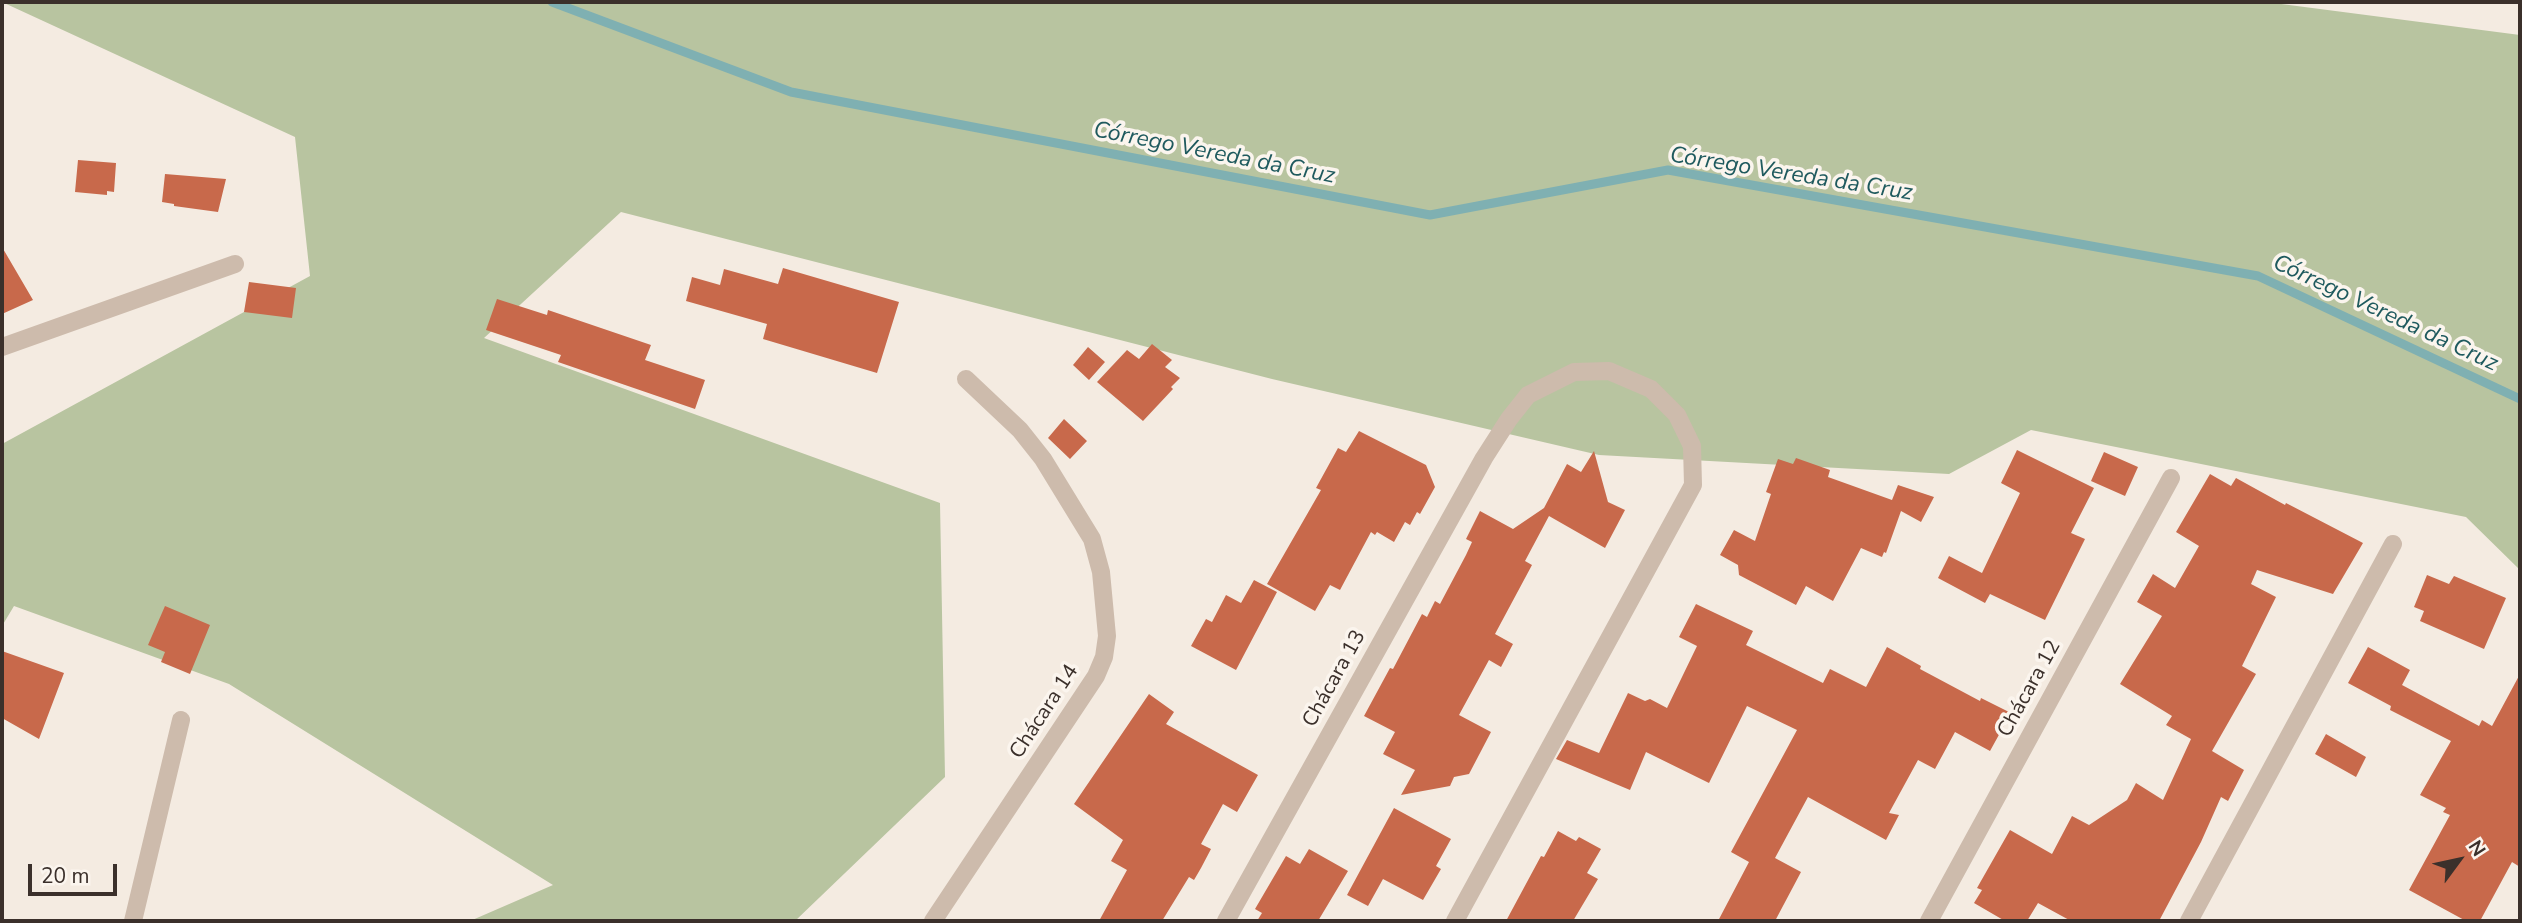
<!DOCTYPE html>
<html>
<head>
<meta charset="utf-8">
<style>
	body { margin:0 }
	#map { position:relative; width:2522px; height:923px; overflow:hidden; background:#f4ebe1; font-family:"Nunito Sans",sans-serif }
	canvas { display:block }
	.frame { position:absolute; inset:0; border:4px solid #3b302b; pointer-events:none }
	.north { position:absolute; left:2424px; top:825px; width:70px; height:70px; -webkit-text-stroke:5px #fbf5ee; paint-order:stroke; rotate:57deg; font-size:19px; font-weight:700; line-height:28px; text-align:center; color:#3b302b }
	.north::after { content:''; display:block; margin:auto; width:24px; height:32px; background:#3b302b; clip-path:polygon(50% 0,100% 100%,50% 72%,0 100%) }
	.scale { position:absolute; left:28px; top:864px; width:89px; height:32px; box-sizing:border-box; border:4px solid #3b302b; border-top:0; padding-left:9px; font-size:21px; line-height:24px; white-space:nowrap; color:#3b302b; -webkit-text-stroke:5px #fbf5ee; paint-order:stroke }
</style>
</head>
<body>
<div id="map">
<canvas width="2522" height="923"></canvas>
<div class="frame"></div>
<div class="north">N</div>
<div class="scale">20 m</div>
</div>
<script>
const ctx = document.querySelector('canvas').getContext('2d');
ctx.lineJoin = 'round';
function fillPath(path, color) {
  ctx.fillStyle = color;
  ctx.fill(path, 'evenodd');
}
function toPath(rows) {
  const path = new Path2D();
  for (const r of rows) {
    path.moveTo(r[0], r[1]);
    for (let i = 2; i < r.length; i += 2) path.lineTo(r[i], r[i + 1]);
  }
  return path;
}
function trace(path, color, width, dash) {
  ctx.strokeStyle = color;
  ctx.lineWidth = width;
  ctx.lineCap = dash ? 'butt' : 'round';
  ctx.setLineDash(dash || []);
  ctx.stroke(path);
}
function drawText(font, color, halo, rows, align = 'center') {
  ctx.font = font + ' "Nunito Sans",sans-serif';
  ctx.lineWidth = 7;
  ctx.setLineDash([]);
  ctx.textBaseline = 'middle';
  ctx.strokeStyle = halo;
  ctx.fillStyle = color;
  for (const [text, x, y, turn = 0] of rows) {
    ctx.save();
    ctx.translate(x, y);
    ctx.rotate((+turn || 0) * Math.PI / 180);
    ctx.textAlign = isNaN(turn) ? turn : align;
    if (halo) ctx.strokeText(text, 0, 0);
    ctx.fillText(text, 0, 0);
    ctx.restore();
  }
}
fillPath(toPath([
	[2,2,2266,2,2520,35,2520,570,2466,517,2031,430,1949,474,1599,455,1272,379,621,212,484,338,940,503,945,777,795,921,470,921,553,885,229,684,14,606,2,626,2,444,310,276,295,137]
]), '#b8c4a0');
trace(toPath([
	[552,2,791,92,1430,215,1668,170,2258,276,2520,399]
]), '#7fb0b2', 9);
fillPath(toPath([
	[78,160,116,163,114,192,107,191,107,195,75,192],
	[165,174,226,179,218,212,174,206,174,204,162,202],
	[2,247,33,300,2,314],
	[783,268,899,302,877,373,763,339,767,324,686,301,692,277,720,285,724,269,778,284],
	[249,282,296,288,292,318,244,312],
	[497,299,547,315,548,310,651,345,645,360,705,380,695,409,558,362,561,355,486,330],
	[1152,344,1172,360,1165,367,1180,378,1171,387,1173,389,1143,421,1097,382,1127,350,1139,359],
	[1088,347,1105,362,1089,380,1073,365],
	[1064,419,1087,441,1070,459,1048,438],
	[1359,431,1426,465,1435,487,1420,514,1417,512,1410,525,1405,522,1394,542,1377,532,1375,535,1371,532,1340,590,1330,585,1315,611,1267,584,1321,490,1316,488,1338,448,1346,452],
	[2017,450,2094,488,2071,533,2085,539,2045,620,1990,594,1985,603,1938,578,1949,556,1982,573,2020,493,2001,483],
	[1594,451,1608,502,1625,510,1605,548,1549,516,1525,561,1532,565,1495,634,1513,644,1501,667,1489,660,1459,715,1491,732,1469,774,1454,777,1450,786,1401,795,1415,770,1383,754,1395,732,1364,716,1390,668,1393,669,1422,614,1427,617,1435,601,1440,604,1466,555,1472,542,1466,539,1480,511,1513,529,1544,508,1567,464,1581,472],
	[2104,452,2138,467,2125,496,2091,481],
	[1796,458,1830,470,1828,477,1892,500,1898,485,1934,497,1921,522,1901,511,1886,553,1884,552,1882,557,1861,548,1833,601,1806,586,1796,605,1739,575,1738,565,1720,555,1734,530,1755,541,1771,494,1766,492,1778,459,1793,464],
	[2210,474,2231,486,2236,478,2285,505,2286,503,2363,543,2333,594,2257,570,2251,584,2276,597,2242,666,2256,674,2212,751,2244,770,2228,801,2221,797,2201,842,2159,921,2071,921,2038,903,2027,921,2005,921,1974,903,1982,890,1977,888,2010,830,2052,854,2072,816,2089,825,2127,800,2136,783,2163,800,2191,739,2166,725,2172,716,2120,684,2162,616,2137,602,2153,574,2175,588,2199,546,2176,532],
	[2427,575,2449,584,2454,576,2506,598,2484,649,2420,621,2424,611,2414,607],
	[1254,580,1277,592,1236,670,1191,646,1206,619,1212,622,1226,595,1241,603],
	[1696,604,1753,631,1746,645,1823,683,1830,669,1866,687,1887,647,1921,666,1920,669,1980,701,1981,698,2011,713,1990,751,1955,732,1935,769,1918,760,1889,813,1899,815,1886,840,1808,797,1775,858,1801,872,1775,921,1718,921,1749,862,1731,852,1797,730,1747,706,1709,783,1646,752,1630,790,1556,759,1567,740,1599,753,1628,693,1645,701,1650,699,1667,708,1697,646,1679,637],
	[165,606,210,625,190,674,161,662,165,652,148,645],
	[2368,647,2410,670,2402,685,2479,726,2482,720,2492,726,2520,674,2520,867,2512,862,2480,921,2466,921,2409,890,2450,815,2443,812,2446,808,2420,795,2451,741,2390,710,2391,706,2348,683],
	[2,651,64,673,39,739,2,718],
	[1149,694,1174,712,1166,724,1258,775,1237,812,1223,804,1201,844,1211,849,1201,868,1194,880,1189,877,1162,921,1099,921,1127,870,1111,861,1123,840,1074,804],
	[2326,734,2366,757,2356,777,2315,754],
	[1394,808,1451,839,1436,866,1441,869,1423,900,1383,879,1368,906,1347,895],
	[1558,831,1576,841,1579,837,1601,849,1587,873,1598,879,1573,921,1506,921,1541,856,1544,857],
	[1309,849,1348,871,1318,921,1257,921,1262,913,1255,909,1286,856,1300,864]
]), '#c8694b');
trace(toPath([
	[2,347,235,264],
	[133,921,181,720],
	[933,921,1096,676,1104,657,1107,636,1101,572,1092,539,1043,459,1020,430,966,379],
	[1226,921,1484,458,1509,419,1528,395,1574,372,1609,371,1651,389,1677,415,1692,446,1693,485,1455,921],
	[1929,921,2171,478],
	[2189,921,2393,544]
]), '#cdbbac', 18);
drawText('21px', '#3b302b', '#fbf5ee', [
	["Chácara 13",1335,679,-61],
	["Chácara 12",2030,689,-61],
	["Chácara 14",1045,712,-57]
]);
drawText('italic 23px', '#1f5a5e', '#fbf5ee', [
	["Córrego Vereda da Cruz",1214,154,11],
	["Córrego Vereda da Cruz",1791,175,9],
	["Córrego Vereda da Cruz",2385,314,25]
]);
</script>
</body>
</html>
